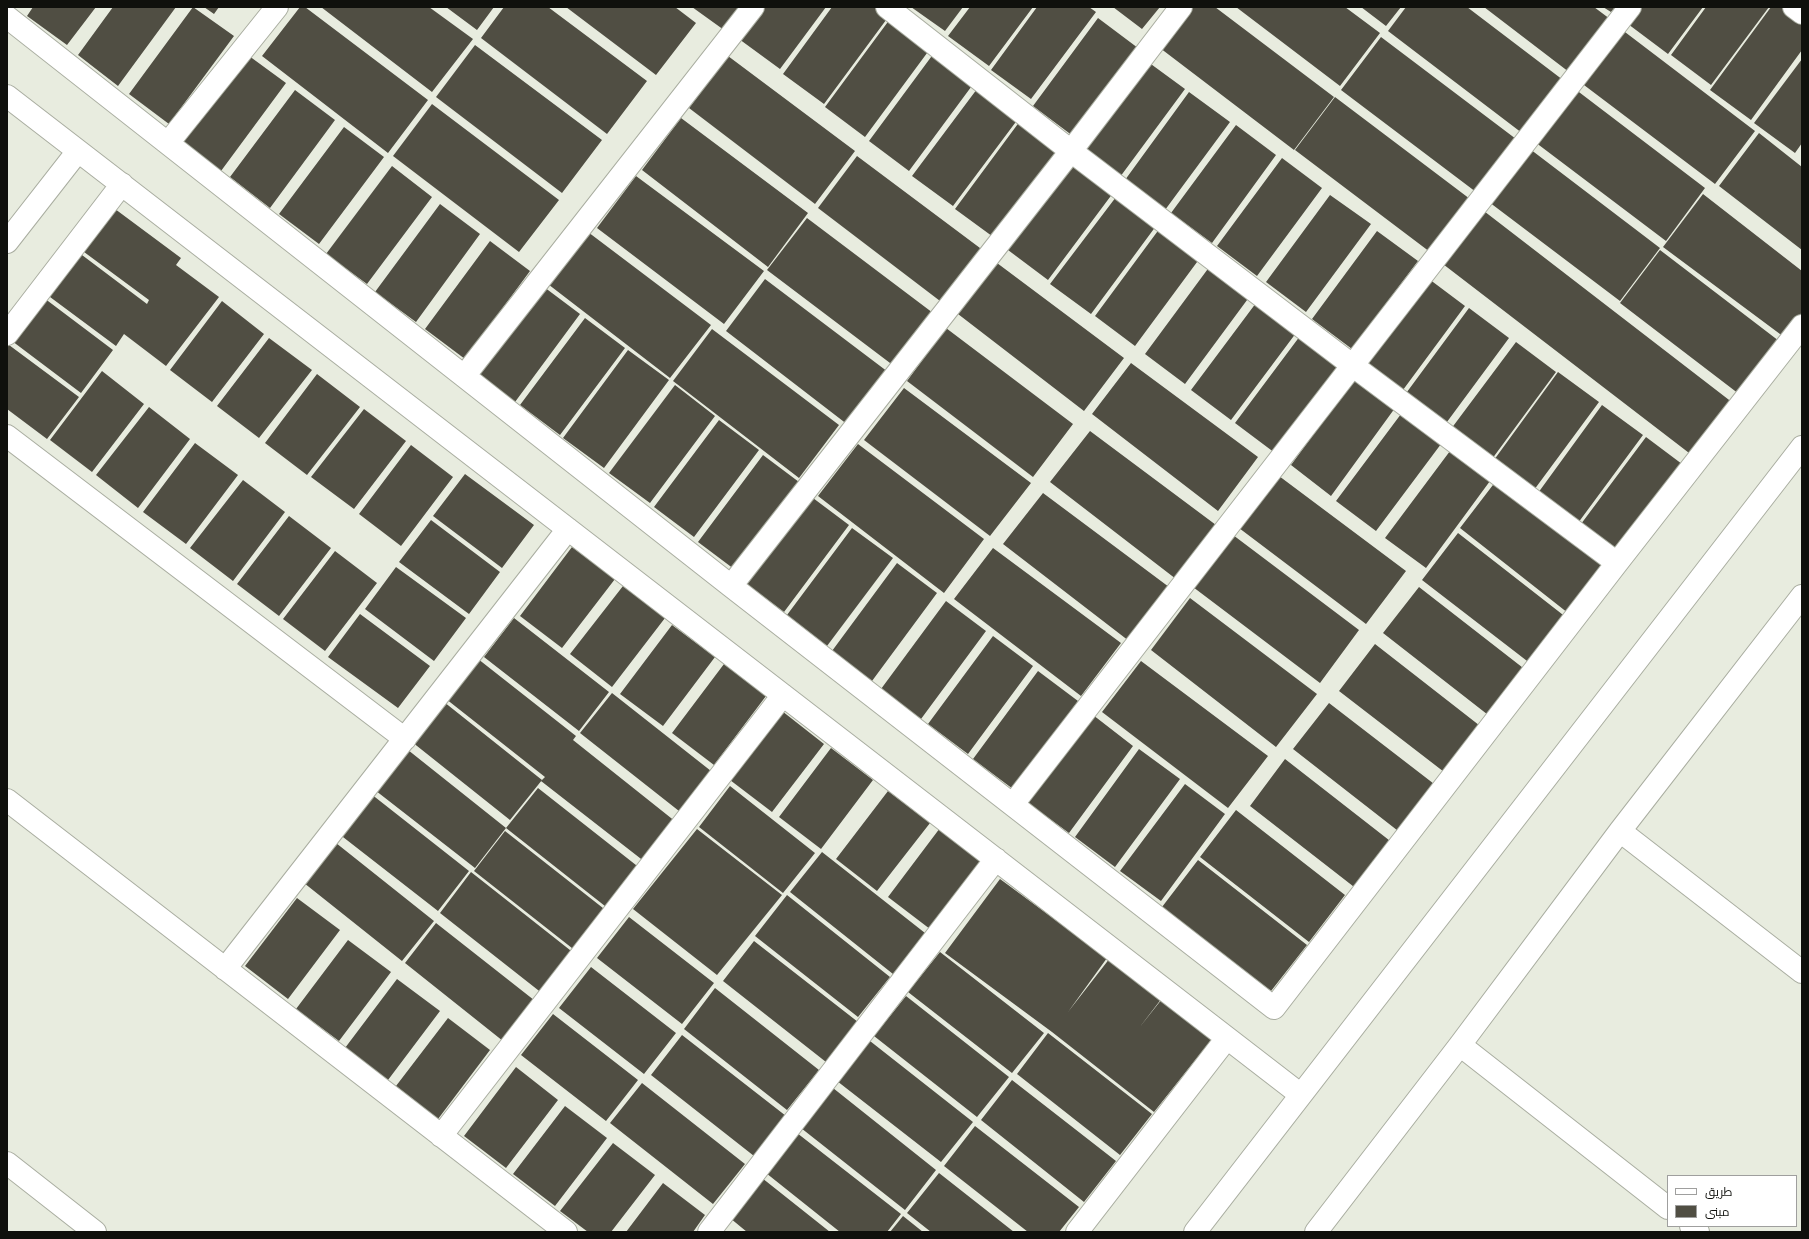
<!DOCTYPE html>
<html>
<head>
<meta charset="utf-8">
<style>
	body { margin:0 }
	#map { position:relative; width:1809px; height:1239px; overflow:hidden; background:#e8ecdf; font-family:"Asap Condensed",Cairo,sans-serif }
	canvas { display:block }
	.frame { position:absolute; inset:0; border:8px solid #0f100c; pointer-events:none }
	.legend { position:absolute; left:1667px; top:1175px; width:130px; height:52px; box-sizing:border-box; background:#fff; border:1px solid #9f9f9e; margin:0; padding:5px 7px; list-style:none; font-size:12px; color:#0f100c }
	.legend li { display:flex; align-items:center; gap:8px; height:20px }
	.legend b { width:20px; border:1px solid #9f9f9e }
</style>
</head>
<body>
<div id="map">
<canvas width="1809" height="1239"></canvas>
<div class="frame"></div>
<ul class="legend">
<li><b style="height:5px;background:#fff"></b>طريق</li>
<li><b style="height:11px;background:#504e43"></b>مبنى</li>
</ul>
</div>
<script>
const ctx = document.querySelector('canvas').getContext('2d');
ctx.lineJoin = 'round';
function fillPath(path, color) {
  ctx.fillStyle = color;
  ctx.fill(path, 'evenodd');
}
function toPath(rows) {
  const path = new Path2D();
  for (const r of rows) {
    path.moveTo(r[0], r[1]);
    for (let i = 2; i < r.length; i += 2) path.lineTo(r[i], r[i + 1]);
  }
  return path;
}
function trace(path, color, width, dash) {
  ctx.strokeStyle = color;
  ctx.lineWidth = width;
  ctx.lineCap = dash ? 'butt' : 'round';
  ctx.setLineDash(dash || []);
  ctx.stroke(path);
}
fillPath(toPath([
	[33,7,96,7,67,45,27,16],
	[113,7,176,7,118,86,78,55],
	[193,7,234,36,169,124,129,94],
	[204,7,219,7,214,14],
	[300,7,305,7,428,100,388,153,262,56],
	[321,7,429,7,473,39,432,92],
	[446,7,494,7,477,30],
	[504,7,548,7,647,81,607,134,481,38],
	[566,7,675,7,696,23,656,75],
	[692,7,741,7,724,30],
	[763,7,826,7,780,69,739,39],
	[832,7,876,7,889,16,824,104,783,74],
	[911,7,963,7,945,31],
	[970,7,1033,7,989,66,948,36],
	[1037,7,1089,7,1096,12,1031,99,991,70],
	[1113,7,1160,7,1142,29],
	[1191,7,1215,7,1334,97,1294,150,1160,48],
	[1236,7,1345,7,1380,33,1340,86],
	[1361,7,1401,7,1386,26],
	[1406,7,1467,7,1563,80,1522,133,1388,31],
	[1484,7,1594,7,1610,19,1569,72],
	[1603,7,1615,7,1611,12],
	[1640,7,1703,7,1668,54,1628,24],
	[1706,7,1769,7,1711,85,1671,55],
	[1771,7,1782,7,1802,22,1802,50,1751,120,1710,90],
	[1098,18,1138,48,1073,136,1033,106],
	[890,19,930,49,865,137,825,107],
	[1621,29,1755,131,1715,184,1580,82],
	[1381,37,1516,139,1476,192,1341,90],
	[475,45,602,140,562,193,436,97],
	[245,53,286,83,221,171,181,141],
	[934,53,974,83,909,171,869,141],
	[728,56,855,151,815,204,689,108],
	[1144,59,1185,89,1120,177,1080,147],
	[1802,59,1802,143,1795,153,1754,123],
	[1571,86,1705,188,1666,241,1531,139],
	[977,89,1018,119,953,206,912,176],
	[295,90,335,120,270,208,230,177],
	[1189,92,1230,122,1165,210,1125,180],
	[1335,97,1470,199,1430,252,1295,150],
	[432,104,559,200,519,252,393,156],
	[681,118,808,213,768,267,642,170],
	[1020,121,1060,152,996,239,955,209],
	[1236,125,1276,155,1212,243,1171,213],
	[344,127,384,157,319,244,279,214],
	[1759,133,1802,167,1802,250,1719,186],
	[1526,146,1660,248,1620,301,1485,199],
	[857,156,984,251,944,304,818,208],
	[1282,158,1322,188,1257,276,1217,246],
	[1073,163,1113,193,1048,280,1008,250],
	[392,166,432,197,367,284,326,254],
	[636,176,764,271,724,324,597,228],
	[1703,194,1802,271,1802,312,1784,337,1663,247],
	[1330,195,1371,224,1306,312,1266,282],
	[1116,197,1156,226,1091,314,1050,284],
	[440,204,480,234,416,322,375,292],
	[111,206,181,258,176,265,219,297,166,366,124,334,116,346,46,294,78,252,147,304,149,300,80,249],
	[1480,208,1733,403,1693,456,1439,261],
	[807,218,933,313,894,366,767,270],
	[1160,228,1200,258,1135,346,1095,316],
	[584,229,711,325,670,378,544,281],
	[1377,231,1418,261,1352,349,1312,319],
	[490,241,530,271,465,359,425,329],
	[1660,250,1779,341,1739,394,1620,303],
	[997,263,1124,358,1084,411,958,314],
	[1210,266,1250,296,1185,384,1145,354],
	[1425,276,1465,306,1400,394,1360,364],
	[765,279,892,375,852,428,726,331],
	[540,284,580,314,515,402,475,371],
	[44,298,113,350,81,393,12,341],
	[222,301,264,334,212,402,170,370],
	[1256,303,1296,333,1231,420,1191,390],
	[1469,308,1509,338,1444,426,1404,396],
	[585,318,625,348,560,435,520,405],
	[946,328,1073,424,1033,477,907,381],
	[712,329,839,425,799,478,673,381],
	[1300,336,1341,366,1275,453,1235,423],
	[269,338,312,370,259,438,217,406],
	[1516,342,1556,372,1492,459,1451,429],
	[9,345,79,397,47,439,7,409,7,348],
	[628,350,669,380,604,468,563,438],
	[1131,363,1258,457,1218,511,1092,414],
	[102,371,144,404,92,472,50,440],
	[1558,372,1599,402,1534,490,1494,460],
	[317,374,360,407,307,475,265,443],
	[1355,378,1395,408,1331,496,1291,465],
	[675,385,715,416,650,503,609,473],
	[904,388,1031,483,990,536,864,440],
	[1602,405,1643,435,1578,523,1538,493],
	[149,407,190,439,138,508,96,475],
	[364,409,406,441,354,509,311,477],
	[1401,414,1441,444,1376,531,1336,501],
	[719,420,759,450,694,537,654,507],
	[1090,431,1216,525,1176,579,1050,482],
	[1646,437,1686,467,1621,555,1581,524],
	[195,443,238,475,186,544,143,512],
	[858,444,984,539,944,593,818,496],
	[411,445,453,477,401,546,359,514],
	[1450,451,1490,481,1426,568,1385,538],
	[763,455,803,485,738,572,698,542],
	[465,474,534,525,502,568,433,516],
	[1279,476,1406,571,1366,624,1239,528],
	[243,480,285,512,233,581,190,548],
	[1496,481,1605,566,1568,613,1460,528],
	[1043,493,1169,587,1129,641,1003,544],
	[809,495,849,525,784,612,744,582],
	[289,516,331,548,279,616,237,584],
	[431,520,500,572,469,614,399,562],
	[852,528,893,558,827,646,787,615],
	[1458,533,1567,618,1531,664,1422,580],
	[1233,535,1359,630,1320,683,1193,587],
	[572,547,615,579,562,648,520,616],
	[993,548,1121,643,1081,696,954,599],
	[335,551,377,583,325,651,283,619],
	[897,563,937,593,872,681,832,651],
	[396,567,466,618,434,661,365,609],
	[623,586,665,618,612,687,570,654],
	[1419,587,1527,671,1492,718,1383,633],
	[1190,598,1317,694,1276,747,1151,650],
	[946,601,986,631,921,719,881,689],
	[360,614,430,666,398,708,328,657],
	[514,618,609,692,579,731,484,657],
	[672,625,715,657,663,726,620,694],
	[993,636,1033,666,968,754,928,724],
	[1375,644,1484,729,1448,775,1339,691],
	[473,655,576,736,573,740,676,822,645,862,541,781,545,777,441,695],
	[1141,661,1268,756,1228,808,1102,712],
	[724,664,766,696,714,765,672,733],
	[1038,671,1078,701,1013,789,973,759],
	[612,693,711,771,679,811,580,733],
	[439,698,542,780,510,820,407,738],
	[1329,703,1438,787,1402,834,1293,749],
	[782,711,824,744,772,812,730,780],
	[1093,715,1133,746,1069,833,1028,803],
	[403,746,506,828,538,788,641,869,610,910,506,828,475,868,371,787],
	[831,748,873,780,821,849,779,817],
	[1139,749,1180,779,1115,867,1075,837],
	[1285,759,1394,844,1358,890,1250,806],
	[1185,784,1225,814,1161,901,1120,871],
	[730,786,815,853,783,893,699,827],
	[366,790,469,871,438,911,334,830],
	[888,791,930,823,877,891,836,859],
	[1236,810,1345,895,1309,942,1200,857],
	[940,828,982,860,930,929,888,897],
	[697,829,782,895,717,975,633,909],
	[505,831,608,912,577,952,474,871],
	[331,839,434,921,402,961,299,879],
	[822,852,925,933,893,974,790,892],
	[1198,860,1307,945,1271,991,1162,907],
	[471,872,575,954,543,994,440,913],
	[1000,879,1107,958,1068,1012,1110,958,1162,998,1139,1028,1162,999,1212,1039,1154,1112,1052,1032,945,953],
	[787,895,890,977,858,1017,755,936],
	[297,898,340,930,288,999,245,966],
	[629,917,714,983,682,1024,597,958],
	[436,923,539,1004,508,1045,405,963],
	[348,940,391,972,339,1041,296,1009],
	[754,941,858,1022,826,1062,723,981],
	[940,952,1044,1033,1012,1073,908,992],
	[591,967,676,1033,644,1074,559,1008],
	[397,979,440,1011,388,1080,345,1048],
	[715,988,819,1070,787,1110,684,1029],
	[906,996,1009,1077,977,1117,874,1036],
	[553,1014,638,1080,606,1121,521,1055],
	[448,1018,490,1050,438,1119,396,1086],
	[1048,1033,1152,1114,1120,1155,1017,1074],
	[682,1035,786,1116,754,1156,651,1075],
	[870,1041,973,1122,941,1162,837,1081],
	[516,1067,558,1100,506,1168,464,1136],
	[1012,1080,1116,1161,1084,1202,981,1120],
	[642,1083,745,1164,713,1204,610,1123],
	[833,1088,936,1170,905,1210,801,1128],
	[565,1106,607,1138,555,1206,513,1174],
	[975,1126,1079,1207,1059,1232,1028,1232,944,1166],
	[797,1133,901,1214,887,1232,840,1232,766,1173],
	[613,1143,655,1175,611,1232,588,1232,560,1211],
	[939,1173,1014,1232,931,1232,907,1213],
	[762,1178,830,1232,747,1232,730,1218],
	[663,1183,705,1215,693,1232,626,1232],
	[903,1216,923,1232,890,1232]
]), '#504e43');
const minor = toPath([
	[887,7,1071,151,1352,365,1617,563],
	[1794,7,1802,13],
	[7,17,731,586,1274,1008,1617,563,1802,326],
	[7,96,1301,1095],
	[168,143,277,7],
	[7,242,78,151],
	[7,334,122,184],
	[465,375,753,7],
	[7,436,405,739],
	[731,586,1071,151,1181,7],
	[7,800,566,1232],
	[1013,804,1630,7],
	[1620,831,1802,972],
	[225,969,568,529],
	[1460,1045,1668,1208],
	[441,1136,783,695],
	[7,1163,95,1232],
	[1691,1226,1698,1232],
	[709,1232,996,859],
	[1077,1232,1227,1038],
	[1195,1232,1802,447],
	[1316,1232,1460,1045,1620,831,1802,596]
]);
trace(minor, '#a9ada0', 24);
trace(minor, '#fff', 22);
</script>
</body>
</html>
